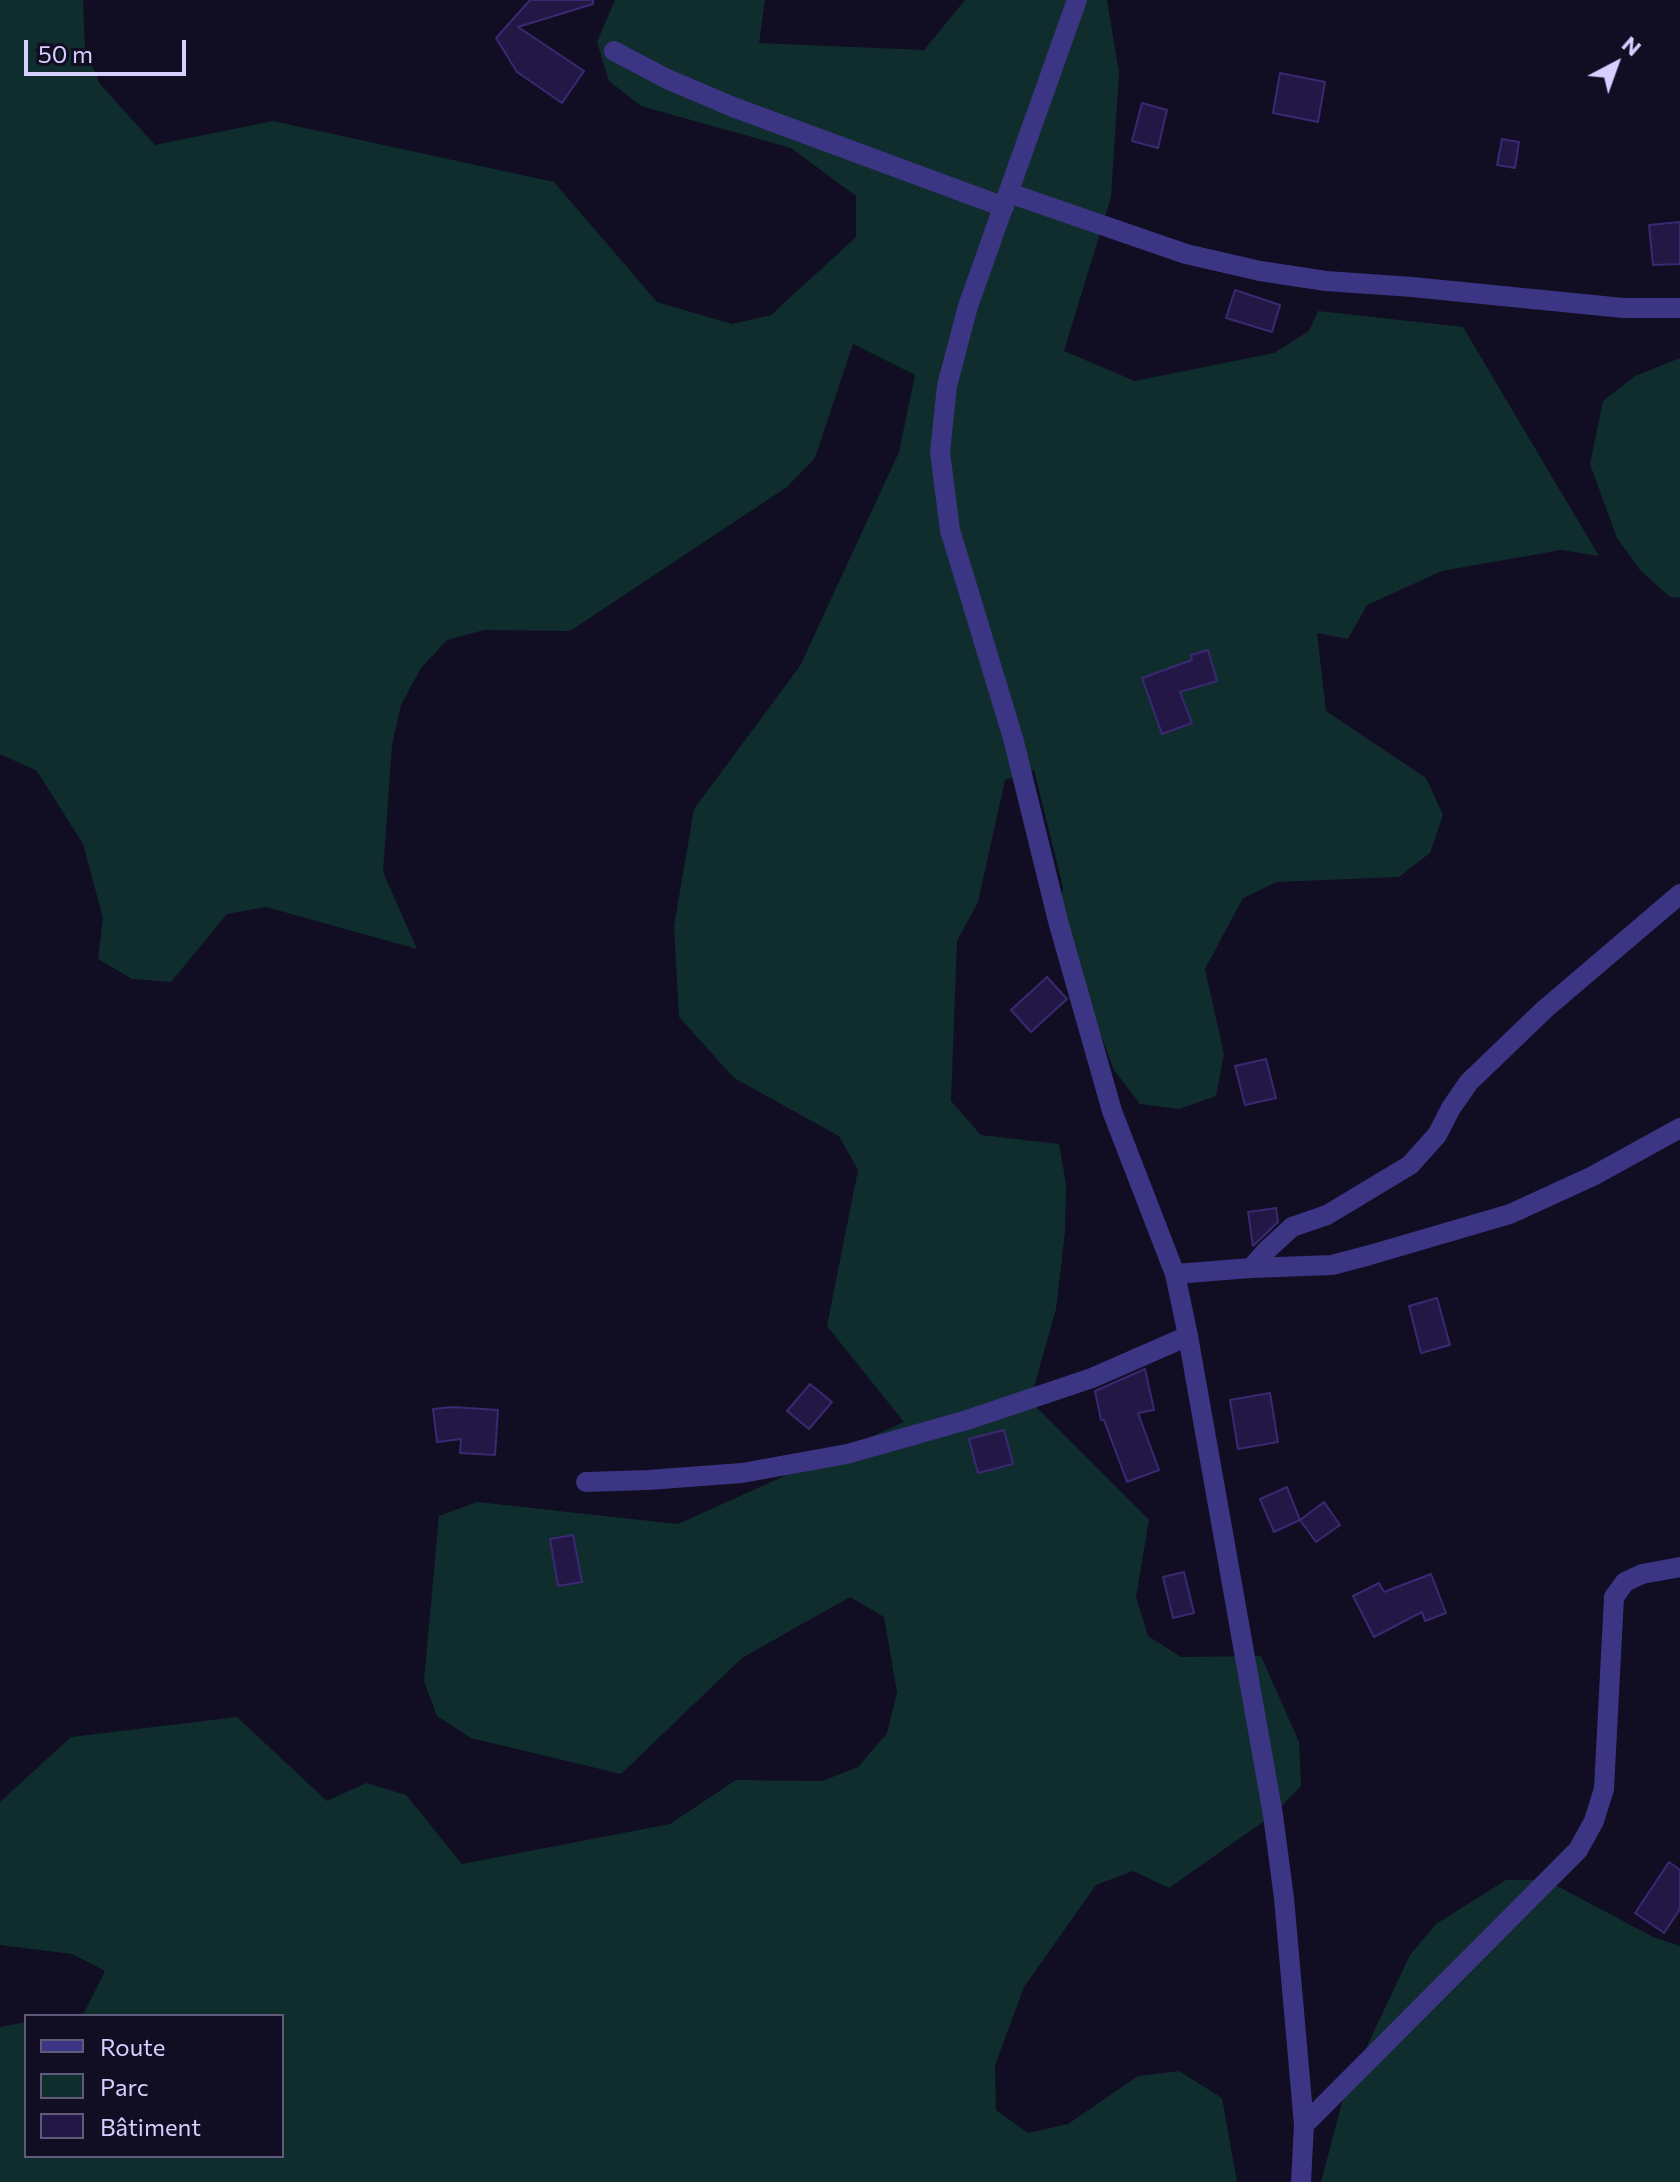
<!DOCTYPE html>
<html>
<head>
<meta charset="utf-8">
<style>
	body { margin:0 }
	#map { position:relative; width:1680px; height:2182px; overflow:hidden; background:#110d23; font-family:Commissioner,sans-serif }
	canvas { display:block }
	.legend { position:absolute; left:24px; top:2014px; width:260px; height:144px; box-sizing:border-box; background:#110d23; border:2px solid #605b7b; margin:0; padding:10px 14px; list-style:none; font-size:24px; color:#d6cfff }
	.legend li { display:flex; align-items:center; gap:16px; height:40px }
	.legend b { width:40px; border:2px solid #605b7b }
	.north { position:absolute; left:1576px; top:24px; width:80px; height:80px; -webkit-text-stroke:6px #110d23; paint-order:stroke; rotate:41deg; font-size:22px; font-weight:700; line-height:32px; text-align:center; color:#d6cfff }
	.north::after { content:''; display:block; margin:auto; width:28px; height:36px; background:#d6cfff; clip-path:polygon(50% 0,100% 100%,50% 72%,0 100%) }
	.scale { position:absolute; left:24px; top:40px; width:162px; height:36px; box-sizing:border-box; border:4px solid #d6cfff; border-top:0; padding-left:10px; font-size:24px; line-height:28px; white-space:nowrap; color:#d6cfff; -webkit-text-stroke:6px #110d23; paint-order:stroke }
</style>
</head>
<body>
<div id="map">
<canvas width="1680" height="2182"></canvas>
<ul class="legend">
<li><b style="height:10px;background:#3b3584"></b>Route</li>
<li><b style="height:22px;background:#0f2d2d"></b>Parc</li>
<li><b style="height:22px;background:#231845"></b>Bâtiment</li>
</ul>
<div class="north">N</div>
<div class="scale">50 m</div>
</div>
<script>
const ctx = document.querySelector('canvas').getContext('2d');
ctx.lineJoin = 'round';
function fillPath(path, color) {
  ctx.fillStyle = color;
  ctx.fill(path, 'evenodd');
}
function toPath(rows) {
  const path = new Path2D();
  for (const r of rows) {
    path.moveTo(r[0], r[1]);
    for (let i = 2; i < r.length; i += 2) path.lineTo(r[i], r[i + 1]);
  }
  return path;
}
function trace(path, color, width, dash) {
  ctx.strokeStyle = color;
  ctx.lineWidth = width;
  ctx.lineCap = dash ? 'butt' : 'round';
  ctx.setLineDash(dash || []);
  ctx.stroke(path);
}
fillPath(toPath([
	[0,0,83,0,85,49,100,84,155,145,273,121,554,182,657,302,732,324,771,315,856,237,856,196,791,148,641,106,609,81,597,42,615,0,765,0,759,43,924,50,965,0,1107,0,1119,72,1111,197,1064,351,1135,381,1274,353,1309,331,1318,311,1463,327,1599,556,1561,550,1442,571,1367,605,1348,639,1317,633,1326,711,1426,778,1443,815,1430,853,1399,877,1277,882,1243,898,1205,969,1224,1054,1216,1096,1179,1109,1140,1104,1114,1070,1058,921,1063,887,1034,770,1005,780,978,902,957,941,951,1101,981,1135,1059,1144,1066,1184,1065,1232,1056,1309,1030,1401,1149,1520,1136,1597,1148,1636,1181,1657,1261,1656,1299,1742,1301,1786,1273,1815,1169,1888,1133,1871,1096,1885,1024,1987,995,2065,996,2110,1028,2133,1068,2124,1138,2076,1179,2071,1222,2098,1237,2182,0,2182,0,2027,26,2022,26,2156,282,2156,282,2016,66,2016,84,2013,105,1971,72,1954,0,1945,0,1802,71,1737,237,1717,327,1801,366,1783,406,1795,462,1864,670,1824,736,1780,822,1781,858,1767,887,1733,897,1692,884,1617,850,1597,742,1658,621,1774,471,1738,437,1716,424,1681,439,1516,477,1502,678,1524,904,1422,827,1326,858,1170,839,1136,734,1078,679,1017,674,926,694,809,800,666,899,452,915,375,853,344,815,458,787,487,570,631,484,630,447,640,421,668,401,705,392,745,383,872,417,949,266,907,227,914,171,982,132,979,98,959,103,918,83,844,37,771,0,754],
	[1680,358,1680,598,1670,597,1640,570,1617,538,1590,464,1603,401,1635,376],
	[1506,1880,1546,1880,1653,1937,1680,1946,1680,2182,1321,2182,1344,2095,1410,1955,1436,1924]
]), '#0f2d2d');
const building = toPath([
	[530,0,593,0,593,4,518,27,584,71,562,103,517,72,496,38,530,0],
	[1280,73,1325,82,1318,122,1273,113,1280,73],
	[1142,103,1167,110,1158,148,1132,141,1142,103],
	[1502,139,1519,142,1515,168,1497,165,1502,139],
	[1680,222,1680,264,1653,265,1649,225,1680,222],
	[1235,290,1280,305,1272,332,1226,318,1235,290],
	[1208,650,1217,681,1180,692,1192,723,1162,734,1142,678,1192,660,1191,655,1208,650],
	[1047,977,1067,999,1031,1032,1011,1010,1047,977],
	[1266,1059,1276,1098,1245,1105,1235,1066,1266,1059],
	[1276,1208,1278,1222,1253,1246,1248,1212,1276,1208],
	[1437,1298,1450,1345,1421,1353,1409,1306,1437,1298],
	[1145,1369,1154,1410,1138,1413,1159,1470,1127,1482,1104,1420,1101,1420,1095,1391,1145,1369],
	[810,1384,832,1402,809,1429,787,1411,810,1384],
	[1270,1393,1278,1442,1238,1449,1230,1400,1270,1393],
	[452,1407,498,1410,495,1455,460,1453,461,1439,437,1442,433,1409,452,1407],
	[1004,1430,1013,1464,978,1473,969,1439,1004,1430],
	[1287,1487,1300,1520,1274,1532,1260,1499,1287,1487],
	[1324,1502,1340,1525,1316,1542,1300,1520,1324,1502],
	[573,1535,582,1582,558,1586,550,1539,573,1535],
	[1184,1572,1194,1613,1173,1618,1163,1577,1184,1572],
	[1431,1574,1446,1613,1425,1621,1422,1612,1374,1637,1353,1596,1379,1583,1384,1592,1431,1574],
	[1669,1862,1680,1870,1680,1909,1664,1933,1635,1913,1669,1862]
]);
fillPath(building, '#231845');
trace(building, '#3a2972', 2);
trace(toPath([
	[614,51,667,79,733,107,1004,207],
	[1009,193,1186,254,1260,271,1326,281,1412,287,1623,308,1680,308],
	[1251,1268,1266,1251,1292,1227,1327,1215,1410,1165,1437,1135,1451,1108,1469,1082,1545,1009,1680,894],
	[1175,1274,1251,1268,1332,1265,1370,1255,1510,1214,1593,1176,1680,1128],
	[586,1482,648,1480,742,1473,847,1454,967,1420,1092,1378,1188,1336],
	[1304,2125,1578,1850,1594,1821,1604,1789,1614,1597,1625,1582,1642,1574,1680,1567]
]), '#3b3584', 20);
trace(toPath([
	[1077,0,968,306,947,386,940,452,950,530,1013,738,1058,921,1112,1111,1175,1274,1188,1336,1273,1815,1284,1898,1304,2125,1301,2182]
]), '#3b3584', 20);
</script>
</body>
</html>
